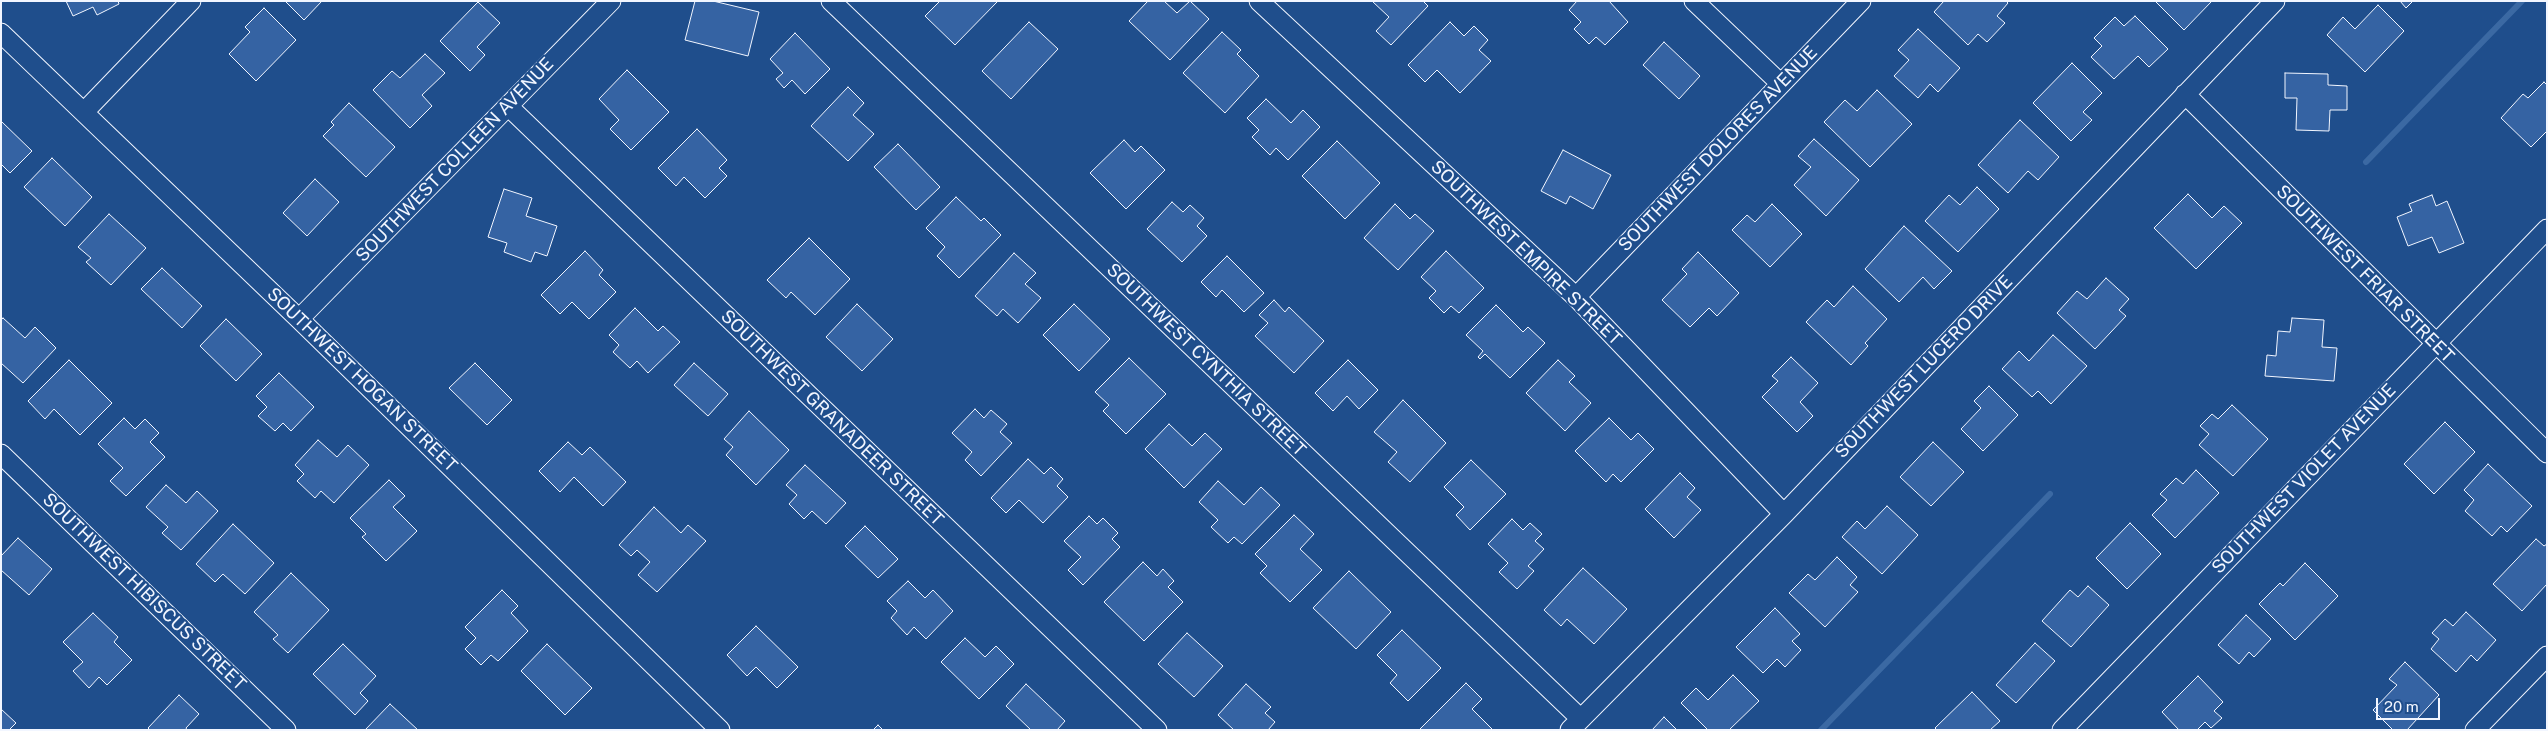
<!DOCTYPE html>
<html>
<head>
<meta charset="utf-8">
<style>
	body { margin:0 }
	#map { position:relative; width:2548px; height:731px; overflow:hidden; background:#1f4e8c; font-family:"Public Sans",sans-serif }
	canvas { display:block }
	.frame { position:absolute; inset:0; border:2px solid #f2f6ff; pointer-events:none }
	.scale { position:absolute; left:2376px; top:698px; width:64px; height:22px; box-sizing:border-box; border:2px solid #f2f6ff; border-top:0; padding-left:6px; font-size:15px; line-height:18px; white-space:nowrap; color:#f2f6ff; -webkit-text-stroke:4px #1f4e8c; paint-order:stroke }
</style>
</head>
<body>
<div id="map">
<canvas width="2548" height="731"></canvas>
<div class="frame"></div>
<div class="scale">20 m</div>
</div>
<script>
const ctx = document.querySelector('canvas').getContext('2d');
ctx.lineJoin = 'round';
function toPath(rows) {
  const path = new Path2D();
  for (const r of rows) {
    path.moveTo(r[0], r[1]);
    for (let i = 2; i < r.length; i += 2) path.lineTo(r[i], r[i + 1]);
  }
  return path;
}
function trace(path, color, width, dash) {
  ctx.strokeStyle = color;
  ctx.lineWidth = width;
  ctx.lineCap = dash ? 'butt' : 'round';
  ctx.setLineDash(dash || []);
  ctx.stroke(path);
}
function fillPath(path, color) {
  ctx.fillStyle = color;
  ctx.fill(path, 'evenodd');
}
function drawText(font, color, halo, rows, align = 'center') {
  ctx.font = font + ' "Public Sans",sans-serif';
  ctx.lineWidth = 4;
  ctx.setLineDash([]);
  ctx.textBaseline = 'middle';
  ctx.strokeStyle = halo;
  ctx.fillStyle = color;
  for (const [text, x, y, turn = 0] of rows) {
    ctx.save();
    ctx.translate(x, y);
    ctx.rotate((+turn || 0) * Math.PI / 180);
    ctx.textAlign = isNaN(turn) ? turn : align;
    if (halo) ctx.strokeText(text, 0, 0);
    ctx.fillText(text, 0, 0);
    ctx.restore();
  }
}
trace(toPath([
	[2366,162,2522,1],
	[1821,730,2050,494]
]), '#3b69a3', 6);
const building = toPath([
	[66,1,118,1,119,4,97,15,93,7,73,16,66,1],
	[285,1,322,1,304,20,285,1],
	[695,1,713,1,759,12,748,56,685,40,695,1],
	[940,1,998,1,955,45,925,16,940,1],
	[1148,1,1164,1,1177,13,1190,1,1209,19,1170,60,1129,21,1148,1],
	[1423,1,1428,6,1391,45,1376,31,1389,17,1372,1,1423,1],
	[1577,1,1609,1,1628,22,1605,45,1596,37,1589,44,1574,29,1581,22,1569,10,1577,1],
	[1944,1,2006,1,2008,3,1997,16,2005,23,1987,42,1978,34,1968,45,1934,12,1944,1],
	[2155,1,2212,1,2184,30,2155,1],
	[2400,1,2413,1,2406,8,2400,1],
	[478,2,500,23,477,47,485,55,470,71,440,41,478,2],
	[2378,5,2404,31,2365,72,2327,35,2343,17,2355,29,2378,5],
	[264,8,296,40,256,81,229,54,250,32,245,27,264,8],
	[2135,16,2168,49,2149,67,2138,56,2114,79,2091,57,2102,46,2094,38,2115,17,2124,26,2135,16],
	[1029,22,1058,49,1011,99,982,71,1029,22],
	[1450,22,1464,36,1474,26,1488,40,1479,50,1491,61,1460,93,1437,70,1425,82,1408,65,1450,22],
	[1918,29,1960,68,1938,92,1930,84,1918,98,1894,76,1909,60,1898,50,1918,29],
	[1222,32,1241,50,1237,54,1259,76,1225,113,1183,73,1222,32],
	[795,33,830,69,805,94,792,80,784,88,776,79,783,73,770,59,795,33],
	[1664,42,1700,76,1679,99,1643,65,1664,42],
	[425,54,445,73,422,95,432,106,410,128,373,90,392,71,400,78,425,54],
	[2072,63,2102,93,2083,112,2092,120,2071,141,2033,103,2072,63],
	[627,70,669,112,631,150,610,129,619,120,599,99,627,70],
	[2285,73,2328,74,2328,85,2347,86,2347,110,2330,110,2329,131,2296,130,2297,98,2285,98,2285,73],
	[2544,82,2547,85,2547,131,2531,147,2501,118,2523,94,2528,98,2544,82],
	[848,87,864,103,853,115,874,134,848,161,811,126,848,87],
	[1877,90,1912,124,1870,167,1824,122,1845,100,1857,111,1877,90],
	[1266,99,1291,123,1303,110,1320,127,1288,160,1276,148,1270,155,1252,137,1259,130,1247,118,1266,99],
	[349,103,395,147,366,177,323,136,334,125,331,122,349,103],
	[2020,120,2059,157,2038,180,2028,171,2008,193,1978,165,2020,120],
	[1,121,32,151,10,173,1,164,1,121],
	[697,129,727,160,719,168,727,176,705,198,684,177,676,186,658,168,697,129],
	[1814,139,1859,180,1826,216,1794,185,1811,167,1798,156,1814,139],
	[1124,140,1135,152,1141,146,1165,170,1126,209,1090,173,1124,140],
	[1337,141,1380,183,1345,219,1302,176,1337,141],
	[898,144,940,187,916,210,874,167,898,144],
	[1563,150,1611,175,1593,209,1570,196,1566,204,1541,191,1563,150],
	[52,158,92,197,65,226,24,187,52,158],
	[315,179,339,202,307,236,283,213,315,179],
	[1977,187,1999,209,1958,252,1925,221,1949,195,1960,205,1977,187],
	[504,189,532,198,526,216,557,226,547,256,535,252,531,262,504,252,507,243,488,237,504,189],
	[2188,194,2212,218,2224,206,2242,223,2196,269,2154,228,2188,194],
	[2432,195,2436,206,2447,201,2464,243,2439,253,2432,237,2408,246,2397,217,2412,211,2409,204,2432,195],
	[956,197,981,221,984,218,1001,235,959,278,937,256,945,247,926,228,956,197],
	[1172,202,1183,212,1190,205,1204,218,1197,226,1207,236,1182,262,1147,229,1172,202],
	[1395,204,1410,219,1415,214,1434,231,1398,270,1364,238,1395,204],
	[1772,204,1802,234,1770,267,1732,230,1747,215,1755,222,1772,204],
	[109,214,146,248,111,285,86,262,91,258,78,247,109,214],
	[1904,226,1952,271,1934,289,1923,277,1899,302,1865,269,1904,226],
	[809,238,850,279,815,315,791,292,786,298,767,280,809,238],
	[585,251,603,270,599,275,616,292,589,319,572,302,560,314,541,295,585,251],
	[1446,251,1484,288,1459,313,1451,306,1444,313,1429,298,1436,291,1421,277,1446,251],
	[1698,252,1739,293,1717,316,1709,308,1690,327,1662,300,1687,274,1682,269,1698,252],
	[1014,253,1036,273,1025,284,1041,298,1018,323,1003,309,997,316,975,296,1014,253],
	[1227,256,1264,293,1244,312,1222,290,1216,297,1201,282,1227,256],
	[162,268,202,306,182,328,141,289,162,268],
	[2106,278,2129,299,2119,310,2126,316,2095,349,2057,313,2077,291,2087,299,2106,278],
	[1853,286,1887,319,1865,343,1868,346,1851,365,1806,322,1827,300,1834,307,1853,286],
	[1274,300,1285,312,1289,307,1324,341,1294,373,1255,336,1268,323,1259,315,1274,300],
	[857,304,893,339,862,371,826,337,857,304],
	[1074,304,1110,339,1079,371,1043,335,1074,304],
	[1496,305,1523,332,1528,327,1545,343,1510,378,1485,354,1480,359,1478,357,1483,351,1466,335,1496,305],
	[635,308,658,331,663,326,680,342,648,373,637,361,630,368,613,352,619,345,609,335,635,308],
	[3,318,25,338,35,327,56,348,23,383,1,363,1,320,3,318],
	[2292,318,2324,320,2322,347,2337,348,2334,381,2265,376,2267,355,2276,356,2278,331,2290,332,2292,318],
	[226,319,262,354,236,381,200,346,226,319],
	[2053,335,2087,366,2051,404,2038,391,2032,397,2002,369,2019,351,2029,361,2053,335],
	[1791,357,1818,383,1800,402,1813,416,1797,432,1762,397,1778,381,1772,376,1791,357],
	[1129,358,1166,394,1126,434,1103,411,1109,405,1095,392,1129,358],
	[69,360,112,403,80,435,54,409,45,419,28,401,69,360],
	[1348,360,1378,390,1359,409,1347,396,1333,411,1315,393,1348,360],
	[1558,360,1575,376,1569,382,1591,403,1565,431,1526,393,1558,360],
	[475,363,512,400,487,425,449,388,475,363],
	[694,363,728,394,708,416,674,385,694,363],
	[279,373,314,407,291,431,283,423,275,431,258,416,267,407,256,396,279,373],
	[1989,386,2018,415,1983,451,1961,429,1981,408,1974,401,1989,386],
	[1403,400,1446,443,1410,482,1388,462,1397,452,1374,432,1403,400],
	[2232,405,2268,439,2233,476,2199,445,2209,434,2200,426,2212,414,2218,419,2232,405],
	[975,409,984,418,991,410,1007,424,1000,432,1012,443,981,476,965,460,972,452,952,433,975,409],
	[749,411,789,450,756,485,726,455,733,447,724,439,749,411],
	[124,418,135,429,145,419,159,433,150,442,165,457,126,496,110,481,123,468,98,444,124,418],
	[1609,418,1631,440,1638,433,1654,449,1621,482,1613,474,1606,482,1575,451,1609,418],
	[2445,422,2475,452,2434,494,2404,464,2445,422],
	[1169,424,1192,446,1205,433,1222,449,1184,488,1145,449,1169,424],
	[318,440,337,457,348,445,369,465,334,503,321,491,315,498,297,481,304,474,295,465,318,440],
	[568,442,582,455,590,447,626,482,603,506,574,477,560,492,539,471,568,442],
	[1933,442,1964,472,1931,506,1900,477,1933,442],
	[1028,459,1044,474,1051,467,1063,479,1057,486,1068,497,1043,523,1019,500,1006,513,991,498,1028,459],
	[1471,460,1506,494,1470,530,1456,515,1464,507,1444,487,1471,460],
	[2488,464,2532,506,2507,532,2501,526,2492,536,2465,511,2474,500,2464,490,2488,464],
	[805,465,846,503,826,524,812,511,804,519,789,504,797,495,786,485,805,465],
	[2196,470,2219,493,2175,538,2152,515,2167,500,2160,494,2176,478,2183,484,2196,470],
	[1680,473,1695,488,1687,497,1701,510,1674,538,1645,509,1680,473],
	[389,480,405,496,393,507,417,531,386,561,362,537,366,534,350,518,389,480],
	[1218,481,1244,505,1261,487,1280,505,1242,544,1234,537,1228,543,1211,527,1218,520,1199,502,1218,481],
	[166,485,186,503,197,491,218,511,181,550,162,533,168,527,146,507,166,485],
	[1887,506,1918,535,1882,574,1842,537,1857,521,1865,529,1887,506],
	[654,507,681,533,688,525,706,541,657,592,638,575,650,562,637,550,631,556,619,545,654,507],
	[1294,515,1314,534,1300,549,1322,570,1290,602,1260,573,1267,566,1255,554,1294,515],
	[1089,516,1097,524,1103,518,1118,533,1112,539,1120,547,1083,585,1068,570,1081,557,1064,541,1089,516],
	[1512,519,1523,530,1530,523,1542,534,1535,541,1544,549,1528,566,1534,571,1517,589,1499,572,1508,563,1488,544,1512,519],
	[2130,523,2161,554,2127,589,2096,558,2130,523],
	[233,524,274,563,245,594,223,574,215,582,196,564,233,524],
	[865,526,898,559,878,578,845,546,865,526],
	[18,538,52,569,29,595,1,570,1,556,18,538],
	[2536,539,2544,546,2547,544,2547,584,2522,611,2493,584,2536,539],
	[1837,557,1857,577,1850,585,1858,592,1825,627,1789,593,1808,574,1815,580,1837,557],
	[1143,562,1157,576,1163,569,1174,581,1168,587,1183,602,1144,641,1104,602,1143,562],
	[2305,563,2338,596,2295,640,2259,604,2280,583,2283,586,2305,563],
	[1583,568,1627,609,1594,644,1567,619,1561,626,1544,610,1583,568],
	[1349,571,1391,612,1356,649,1313,608,1349,571],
	[291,573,329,610,288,653,273,639,278,635,254,612,291,573],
	[908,581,925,598,933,590,953,611,926,639,914,627,907,635,891,618,897,611,887,601,908,581],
	[2088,586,2109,605,2071,647,2042,621,2070,590,2078,597,2088,586],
	[502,590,518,606,511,613,528,631,498,661,491,655,481,665,465,649,476,638,465,627,502,590],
	[1775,608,1800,634,1792,641,1801,650,1785,667,1777,659,1763,673,1736,647,1775,608],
	[2466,612,2496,640,2477,661,2471,655,2456,672,2431,649,2439,639,2432,633,2445,619,2453,626,2466,612],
	[93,613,118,637,114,642,132,660,107,685,99,677,89,688,73,671,83,662,63,642,93,613],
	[2246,615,2271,639,2254,657,2249,652,2239,664,2218,645,2246,615],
	[756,626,798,667,777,688,756,667,747,676,727,655,756,626],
	[1402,630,1441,668,1408,701,1390,683,1397,675,1377,655,1402,630],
	[1187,633,1223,666,1194,697,1158,664,1187,633],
	[965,638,985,657,996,646,1014,664,979,699,941,662,965,638],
	[2035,643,2055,661,2016,703,1996,685,2035,643],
	[343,644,376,676,360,693,368,701,355,715,313,674,343,644],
	[547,644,592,688,565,715,521,671,547,644],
	[2405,662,2439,695,2407,730,2393,730,2373,710,2397,685,2389,679,2405,662],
	[1733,675,1759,701,1729,730,1708,730,1681,703,1696,688,1708,700,1733,675],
	[2198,676,2223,702,2214,711,2222,718,2211,728,2205,722,2197,730,2179,730,2162,712,2198,676],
	[1466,683,1482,699,1472,709,1493,730,1419,730,1466,683],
	[1026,684,1065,721,1057,730,1031,730,1006,706,1026,684],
	[1246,684,1271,707,1265,713,1275,722,1268,730,1234,730,1218,715,1246,684],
	[1972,692,2000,721,1990,730,1937,730,1935,728,1972,692],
	[179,695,199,714,186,728,187,730,150,730,148,728,179,695],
	[390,704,418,730,365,730,390,704],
	[1,709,16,723,9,730,1,730,1,709],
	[1664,717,1677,730,1652,730,1664,717],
	[878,725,883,730,873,730,878,725]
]);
fillPath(building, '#3563a3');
trace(building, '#f2f6ff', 1);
const street = toPath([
	[831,1,1581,719],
	[1259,1,1576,297,1784,514],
	[1694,1,1781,84],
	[1,33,299,319,720,730],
	[2185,94,2547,453],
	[508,106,1157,730],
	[84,112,191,1],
	[1576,297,1861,1],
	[299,319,611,1],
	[1,454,286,730],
	[1570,730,1784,514,2275,1],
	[2062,730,2547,229],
	[2475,730,2547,656]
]);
trace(street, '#f2f6ff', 21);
trace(street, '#1f4e8c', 19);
drawText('18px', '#f2f6ff', '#1f4e8c', [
	["SOUTHWEST DOLORES AVENUE",1718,149,-46],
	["SOUTHWEST COLLEEN AVENUE",455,160,-46],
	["SOUTHWEST EMPIRE STREET",1526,253,44],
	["SOUTHWEST FRIAR STREET",2365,274,45],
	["SOUTHWEST CYNTHIA STREET",1206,360,44],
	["SOUTHWEST LUCERO DRIVE",1924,367,-46],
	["SOUTHWEST HOGAN STREET",362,380,44],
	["SOUTHWEST GRANADEER STREET",832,418,44],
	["SOUTHWEST VIOLET AVENUE",2304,479,-46],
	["SOUTHWEST HIBISCUS STREET",144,592,44]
]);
</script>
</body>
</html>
